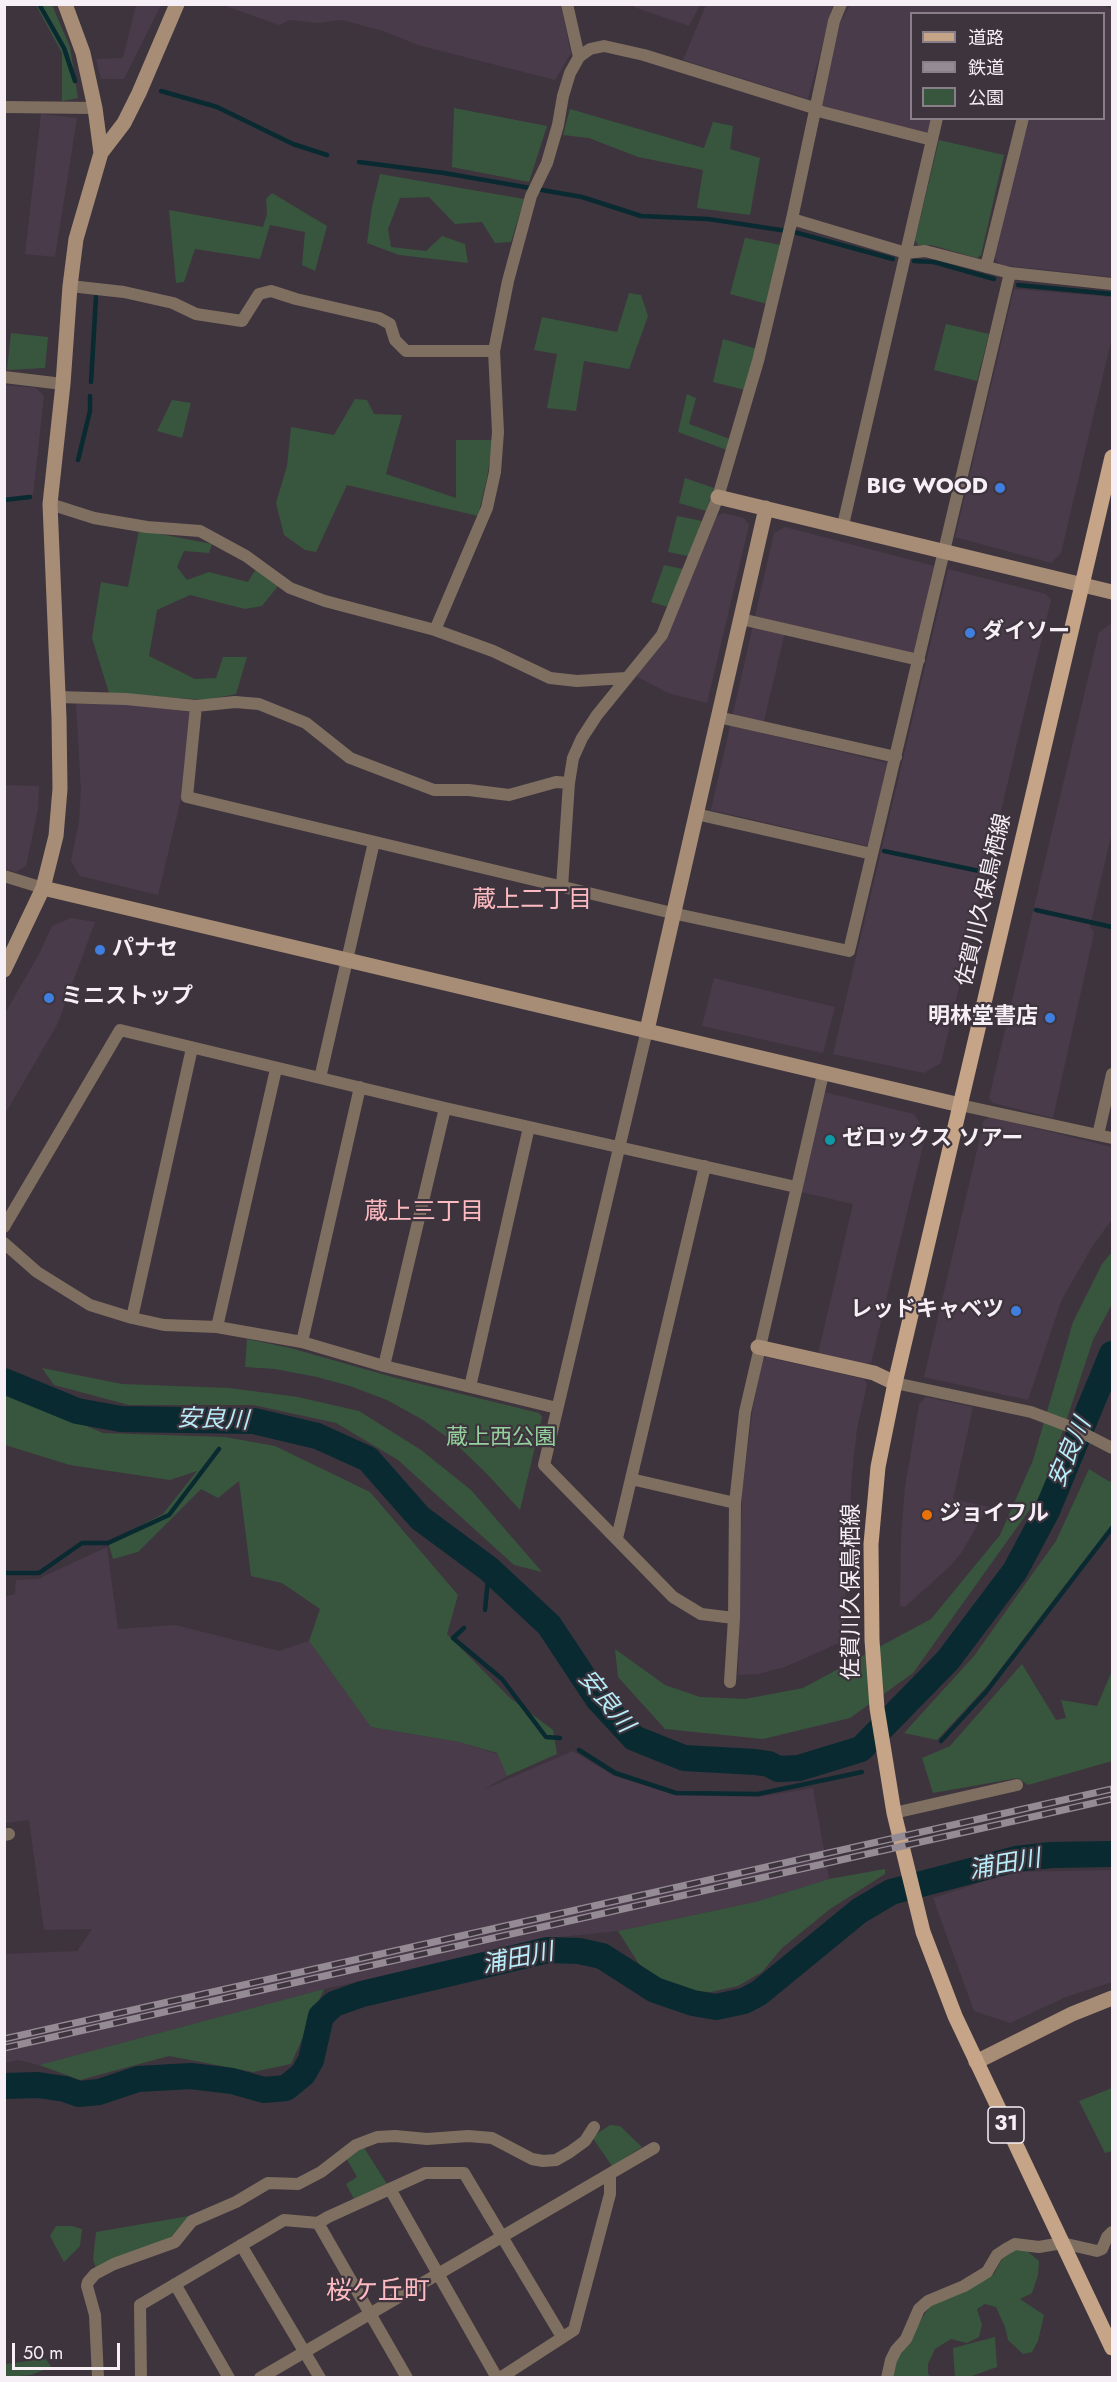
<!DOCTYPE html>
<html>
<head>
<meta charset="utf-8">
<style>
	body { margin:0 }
	#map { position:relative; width:1117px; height:2382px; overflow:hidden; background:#3e343e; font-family:Jost,"Noto Sans JP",sans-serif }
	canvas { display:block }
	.frame { position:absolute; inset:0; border:6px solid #f6eff6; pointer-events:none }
	.legend { position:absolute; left:910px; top:12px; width:195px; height:108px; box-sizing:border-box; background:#3e343e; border:2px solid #887f88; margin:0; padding:8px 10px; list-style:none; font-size:18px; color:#f6eff6 }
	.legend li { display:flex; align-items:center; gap:12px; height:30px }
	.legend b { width:30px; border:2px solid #887f88 }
	.scale { position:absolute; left:12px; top:2343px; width:108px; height:27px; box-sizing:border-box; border:3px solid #f6eff6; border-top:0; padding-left:8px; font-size:18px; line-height:21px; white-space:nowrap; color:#f6eff6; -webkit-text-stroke:4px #3e343e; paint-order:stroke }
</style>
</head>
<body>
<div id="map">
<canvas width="1117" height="2382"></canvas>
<div class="frame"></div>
<ul class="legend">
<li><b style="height:8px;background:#c5a487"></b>道路</li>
<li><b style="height:8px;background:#948b94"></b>鉄道</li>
<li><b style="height:16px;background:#38563d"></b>公園</li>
</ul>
<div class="scale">50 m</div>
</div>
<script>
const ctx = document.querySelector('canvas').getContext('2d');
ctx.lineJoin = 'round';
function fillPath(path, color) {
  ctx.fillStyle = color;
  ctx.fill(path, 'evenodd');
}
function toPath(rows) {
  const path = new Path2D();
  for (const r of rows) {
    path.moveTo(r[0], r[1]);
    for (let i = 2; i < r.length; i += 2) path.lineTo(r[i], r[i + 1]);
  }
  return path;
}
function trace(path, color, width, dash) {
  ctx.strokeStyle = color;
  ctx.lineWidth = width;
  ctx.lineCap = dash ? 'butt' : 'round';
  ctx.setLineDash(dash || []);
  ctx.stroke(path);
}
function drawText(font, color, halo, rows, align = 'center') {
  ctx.font = font + ' Jost,"Noto Sans JP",sans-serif';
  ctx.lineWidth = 4.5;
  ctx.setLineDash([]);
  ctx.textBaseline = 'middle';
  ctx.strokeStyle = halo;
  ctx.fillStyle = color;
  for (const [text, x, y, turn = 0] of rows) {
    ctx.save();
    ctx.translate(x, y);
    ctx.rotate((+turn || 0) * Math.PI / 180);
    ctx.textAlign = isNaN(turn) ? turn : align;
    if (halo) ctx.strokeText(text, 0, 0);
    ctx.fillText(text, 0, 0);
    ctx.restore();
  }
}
fillPath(toPath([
	[520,4,561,5,571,53,555,80,418,45,383,31,342,20,317,23,289,20,279,25,223,5],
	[1098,4,1112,9,1112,277,999,265,994,255,1018,156,1030,119,1104,118,1104,14,912,14,912,118,931,119,927,134,823,108,820,104,840,23,850,5],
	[136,5,161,5,124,79,101,79,96,59,123,58],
	[635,5,635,4,700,5,689,26,634,7],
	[706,5,833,5,808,99,683,60],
	[41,114,77,118,55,257,25,254],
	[1014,289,1112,297,1112,337,1061,553,1051,563,955,537],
	[5,385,36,388,44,396,33,495,5,499],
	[723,513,744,518,749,525,707,703,668,693,636,676,717,516],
	[785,527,934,566,914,653,787,624,761,733,888,763,868,846,711,810,774,533],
	[948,569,1046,594,1051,600,941,1063,924,1073,833,1054],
	[1112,623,1112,832,1090,926,1094,933,1053,1118,993,1103,989,1098,1099,632],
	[76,704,122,704,190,712,181,799,158,895,80,876,71,861,79,821,81,792],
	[5,785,39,786,38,809,26,866,16,872,5,869],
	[71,918,95,922,58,1023,5,1114,5,1013,38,956,52,926],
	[714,978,835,1007,823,1053,702,1026],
	[824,1092,914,1114,926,1133,871,1363,865,1364,818,1354,853,1204,801,1192],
	[990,1117,1112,1147,1112,1219,1092,1247,1062,1299,1028,1400,924,1377,984,1120],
	[766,1357,864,1379,867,1384,857,1429,852,1473,843,1641,785,1667,758,1674,738,1675,742,1492,753,1407,762,1361],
	[926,1397,973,1407,953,1499,988,1507,961,1553,950,1566,905,1607,900,1606,901,1539,905,1487,919,1404],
	[107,1547,118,1629,175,1625,279,1651,309,1641,371,1727,459,1742,497,1754,507,1776,483,1790,573,1751,614,1776,678,1795,758,1797,813,1788,829,1879,755,1902,618,1931,560,1937,324,1989,39,2065,18,2060,5,2063,5,1954,77,1951,92,1929,44,1930,29,1820,5,1823,4,1597,15,1594,16,1580,38,1579],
	[1112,1870,1112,1982,1066,1997,1010,2023,974,2011,933,1898,1012,1872]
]), '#4a3b4b');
fillPath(toPath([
	[36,5,52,5,70,47,78,98,62,101,62,53],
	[454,108,547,126,529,182,452,167],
	[570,109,704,148,713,122,733,126,730,149,760,158,750,215,697,208,703,170,638,157,589,138,563,135],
	[939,140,1004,155,981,255,977,258,931,245,918,245,915,240],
	[380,174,524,199,511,242,495,243,482,222,455,224,429,197,400,198,388,229,391,247,426,251,442,236,465,244,468,263,399,255,367,243,372,207],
	[272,193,327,226,315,271,302,265,305,232,270,225,260,259,195,249,184,282,176,283,169,210,263,227,267,214,266,199],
	[745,238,781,245,767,304,730,294],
	[629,293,641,295,648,316,629,369,584,361,576,411,547,408,557,354,534,350,542,317,617,332],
	[946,324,989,334,977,381,934,370],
	[11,333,48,337,45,368,7,370],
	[723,339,757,349,745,390,713,382],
	[687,394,696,398,689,424,730,439,727,450,678,432],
	[355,399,367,400,374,414,402,415,386,474,456,498,456,440,493,440,487,478,478,516,347,485,316,552,305,550,284,535,276,503,287,466,291,427,334,435],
	[172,400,191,403,182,438,157,431],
	[685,478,714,488,706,511,679,503],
	[677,516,702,521,688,556,668,552],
	[139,530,212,544,209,553,184,551,177,567,187,580,209,572,248,582,256,569,278,586,262,606,245,609,190,595,157,610,149,656,195,679,216,678,223,657,247,657,236,694,206,700,109,693,92,638,101,582,128,587],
	[664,565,683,569,668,607,651,602],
	[1112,1252,1112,1304,1093,1340,1043,1491,913,1673,850,1718,763,1739,665,1729,618,1677,615,1649,665,1685,700,1697,745,1699,803,1688,931,1619,1000,1535,1033,1460,1073,1322,1102,1264],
	[247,1339,290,1348,396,1378,539,1413,542,1417,520,1510,488,1475,455,1443,423,1420,387,1400,350,1386,317,1377,275,1369,245,1367],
	[42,1368,122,1384,229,1388,298,1397,359,1411,421,1450,471,1490,542,1572,514,1565,398,1460,336,1423,253,1405,129,1405,54,1385],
	[4,1391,103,1433,225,1437,275,1446,370,1492,458,1595,447,1634,510,1698,553,1730,557,1754,507,1776,497,1753,459,1742,371,1727,309,1641,320,1609,282,1583,251,1576,239,1481,218,1498,201,1489,138,1552,113,1559,108,1542,163,1514,197,1471,170,1480,70,1465,5,1445],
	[1089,1469,1110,1482,1112,1479,1112,1524,988,1685,937,1740,904,1733,974,1656,1056,1541],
	[1022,1664,1056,1720,1066,1718,1061,1700,1097,1706,1112,1671,1112,1761,1028,1785,1018,1778,933,1793,922,1758,950,1746],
	[885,1869,885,1874,830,1909,782,1948,762,1972,738,1986,711,1992,688,1991,666,1986,641,1967,618,1931,755,1902,829,1879],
	[324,1989,291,2064,253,2072,169,2056,80,2080,39,2065],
	[1112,2088,1112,2151,1105,2153,1079,2101],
	[610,2125,620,2126,642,2147,612,2166,592,2137],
	[363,2146,387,2184,354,2199,346,2184,357,2177,345,2156],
	[189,2216,170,2239,96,2269,93,2259,96,2232],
	[56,2226,72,2226,82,2229,80,2246,64,2262,50,2236],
	[1016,2249,1027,2251,1039,2261,1038,2275,1032,2293,1020,2299,1044,2315,1038,2341,1032,2352,1023,2354,1008,2340,1005,2327,996,2307,985,2304,977,2309,982,2325,979,2337,967,2343,951,2339,935,2349,928,2364,928,2374,931,2377,893,2378,894,2364,931,2304,962,2292,994,2274,1002,2259],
	[995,2337,997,2367,969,2377,955,2377,953,2348],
	[46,2359,51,2367,31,2375,5,2377,5,2364]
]), '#38563d');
trace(toPath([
	[39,4,64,48,75,81],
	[161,91,217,107,293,144,327,155],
	[359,162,444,173,582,197,641,216,708,219,794,232,893,259],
	[914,261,934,262,994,279],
	[1018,285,1112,294],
	[91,382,96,297],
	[78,460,90,411,90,396],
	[4,500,30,497],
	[884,851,984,872],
	[1036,910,1112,927],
	[4,1573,39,1573,82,1543,108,1543,169,1515,219,1449],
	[485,1610,489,1569],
	[464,1628,453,1638,502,1679,546,1737,560,1738],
	[941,1741,986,1692,1112,1528],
	[579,1750,615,1773,676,1793,758,1794,862,1772]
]), '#082a30', 4.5);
trace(toPath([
	[4,1381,77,1411,121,1419,254,1421,317,1436,368,1459,420,1518,489,1569,549,1625,598,1699,634,1738,684,1758,755,1762,769,1764,778,1769,799,1768,861,1749,948,1660,1015,1571,1047,1511,1112,1354],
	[4,2086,38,2085,65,2089,79,2094,99,2092,138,2079,191,2076,232,2081,264,2090,286,2088,303,2074,311,2060,321,2016,334,2004,362,1994,548,1950,579,1951,602,1956,655,1990,693,2003,716,2007,744,2001,759,1993,859,1911,891,1892,1016,1859,1051,1855,1112,1854]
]), '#082a30', 26);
trace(toPath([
	[567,4,579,57],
	[4,107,95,108],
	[792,219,906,253,925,251,1010,273,1112,284],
	[986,267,1023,118],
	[70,286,124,292,173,303,196,314,242,321,259,294,271,291,296,299,379,318,390,324,395,340,406,351,494,351],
	[4,377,63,384],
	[50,504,94,518,147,527,200,531,246,556,290,588,325,601,435,630,493,651,550,678,577,681,626,678],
	[843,525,937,118],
	[741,619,919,660],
	[435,630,487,508,495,472,498,432,494,351,508,281,531,196,547,163,558,125,563,96,570,73,579,57,590,49,604,46,644,55,814,108,822,112,932,140],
	[58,697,126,699,196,706,235,702,259,704,306,723,350,758,434,790,469,790,509,795,556,782,569,783],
	[196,706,187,797,672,913,849,951,1010,273],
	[718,717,896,757],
	[696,814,872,854],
	[4,876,43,888],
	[562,887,569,783,573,758,582,738,597,715,662,635,718,497,758,361,792,219,834,21,841,4],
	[647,1030,544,1465,673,1597,701,1614,734,1618],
	[320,1078,374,842],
	[960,1105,1098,1135,1112,1074],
	[1098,1135,1112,1138],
	[4,1227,120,1030,445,1108,796,1187],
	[4,1243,37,1272,90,1305,132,1318,164,1325,217,1327,302,1342,384,1366,557,1408],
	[132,1318,192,1048],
	[217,1327,276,1069],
	[302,1342,360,1087],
	[384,1366,445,1108],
	[895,1383,1031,1412,1071,1427,1112,1448],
	[470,1387,529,1127],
	[631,1479,735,1503],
	[617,1538,705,1166],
	[730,1682,734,1618,735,1503,745,1412,823,1074],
	[894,1813,1017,1785],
	[4,1835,9,1834],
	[390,2189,497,2378],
	[318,2223,328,2217,425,2173,464,2173,562,2337],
	[241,2245,320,2378],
	[175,2284,229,2378],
	[98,2378,95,2315,87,2286,88,2282,95,2274,114,2264,175,2242,192,2221,236,2202,268,2183,298,2184,321,2172,356,2145,377,2137,395,2136,427,2139,468,2136,492,2138,532,2159,543,2161,556,2160,570,2152,585,2141,594,2127],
	[141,2378,140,2305,284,2220,318,2223,407,2378],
	[260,2378,654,2148],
	[500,2378,574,2330,610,2194,610,2175],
	[887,2378,891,2360,896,2350,906,2339,919,2309,928,2301,964,2286,987,2272,997,2255,1006,2249,1015,2244,1039,2247,1062,2243,1097,2251,1102,2249,1107,2237,1112,2232]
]), '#7f6f60', 12);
trace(toPath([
	[101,153,124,123,139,93,177,4],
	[718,497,1112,592],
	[43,888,960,1105],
	[4,970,43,888,56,836,60,789,59,718,50,504,63,384,70,286,76,239,101,153,95,108,83,53,65,4],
	[647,1030,766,508],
	[758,1347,874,1373,895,1383],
	[976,2062,1072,2014,1112,1998]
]), '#a78d76', 15);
trace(toPath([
	[1112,457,895,1383,878,1467,871,1544,872,1640,877,1708,894,1813,923,1932,955,2016,1112,2348]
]), '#c5a487', 15);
const rail = toPath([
	[4,2039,1112,1789],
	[4,2048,1112,1799]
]);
trace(rail, '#948b94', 7);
trace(rail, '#3e343e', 4.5, [14]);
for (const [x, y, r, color] of [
	[1000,488,6,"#3f7fe0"],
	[970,633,6,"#3f7fe0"],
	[100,950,6,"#3f7fe0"],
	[49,998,6,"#3f7fe0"],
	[1050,1018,6,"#3f7fe0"],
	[830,1140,6,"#0f9aa8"],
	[1016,1311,6,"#3f7fe0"],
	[927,1515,6,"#e8710a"]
]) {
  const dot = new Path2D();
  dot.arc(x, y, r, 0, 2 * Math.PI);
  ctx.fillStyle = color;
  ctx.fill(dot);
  trace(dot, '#3e343e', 2);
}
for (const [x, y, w] of [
	[1006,2125,36]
]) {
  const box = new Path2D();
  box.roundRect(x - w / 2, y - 18, w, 36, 4.5);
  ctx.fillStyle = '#3e343e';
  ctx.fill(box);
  trace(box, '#f6eff6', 1.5);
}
drawText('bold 21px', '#f6eff6', null, [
	["31",1006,2125]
]);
drawText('bold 22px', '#f6eff6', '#3e343e', [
	["BIG WOOD",988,488,"right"],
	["ダイソー",982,633],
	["パナセ",112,950],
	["ミニストップ",61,998],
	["明林堂書店",1038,1018,"right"],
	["ゼロックス ソアー",842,1140],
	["レッドキャベツ",1004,1311,"right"],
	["ジョイフル",939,1515]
], 'left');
drawText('22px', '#f6eff6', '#3e343e', [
	["佐賀川久保鳥栖線",985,900,-77],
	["佐賀川久保鳥栖線",853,1592,-90]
]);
drawText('22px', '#94d19d', '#3e343e', [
	["蔵上西公園",501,1439]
]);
drawText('24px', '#febac1', '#3e343e', [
	["蔵上二丁目",532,901],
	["蔵上三丁目",424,1213]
]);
drawText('italic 24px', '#b6edf9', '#3e343e', [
	["安良川",213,1421,2],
	["安良川",1071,1453,-67],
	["安良川",605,1702,51],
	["浦田川",1005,1866,-10],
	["浦田川",518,1960,-11]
]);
drawText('26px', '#febac1', '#3e343e', [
	["桜ケ丘町",378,2293]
]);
</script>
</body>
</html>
